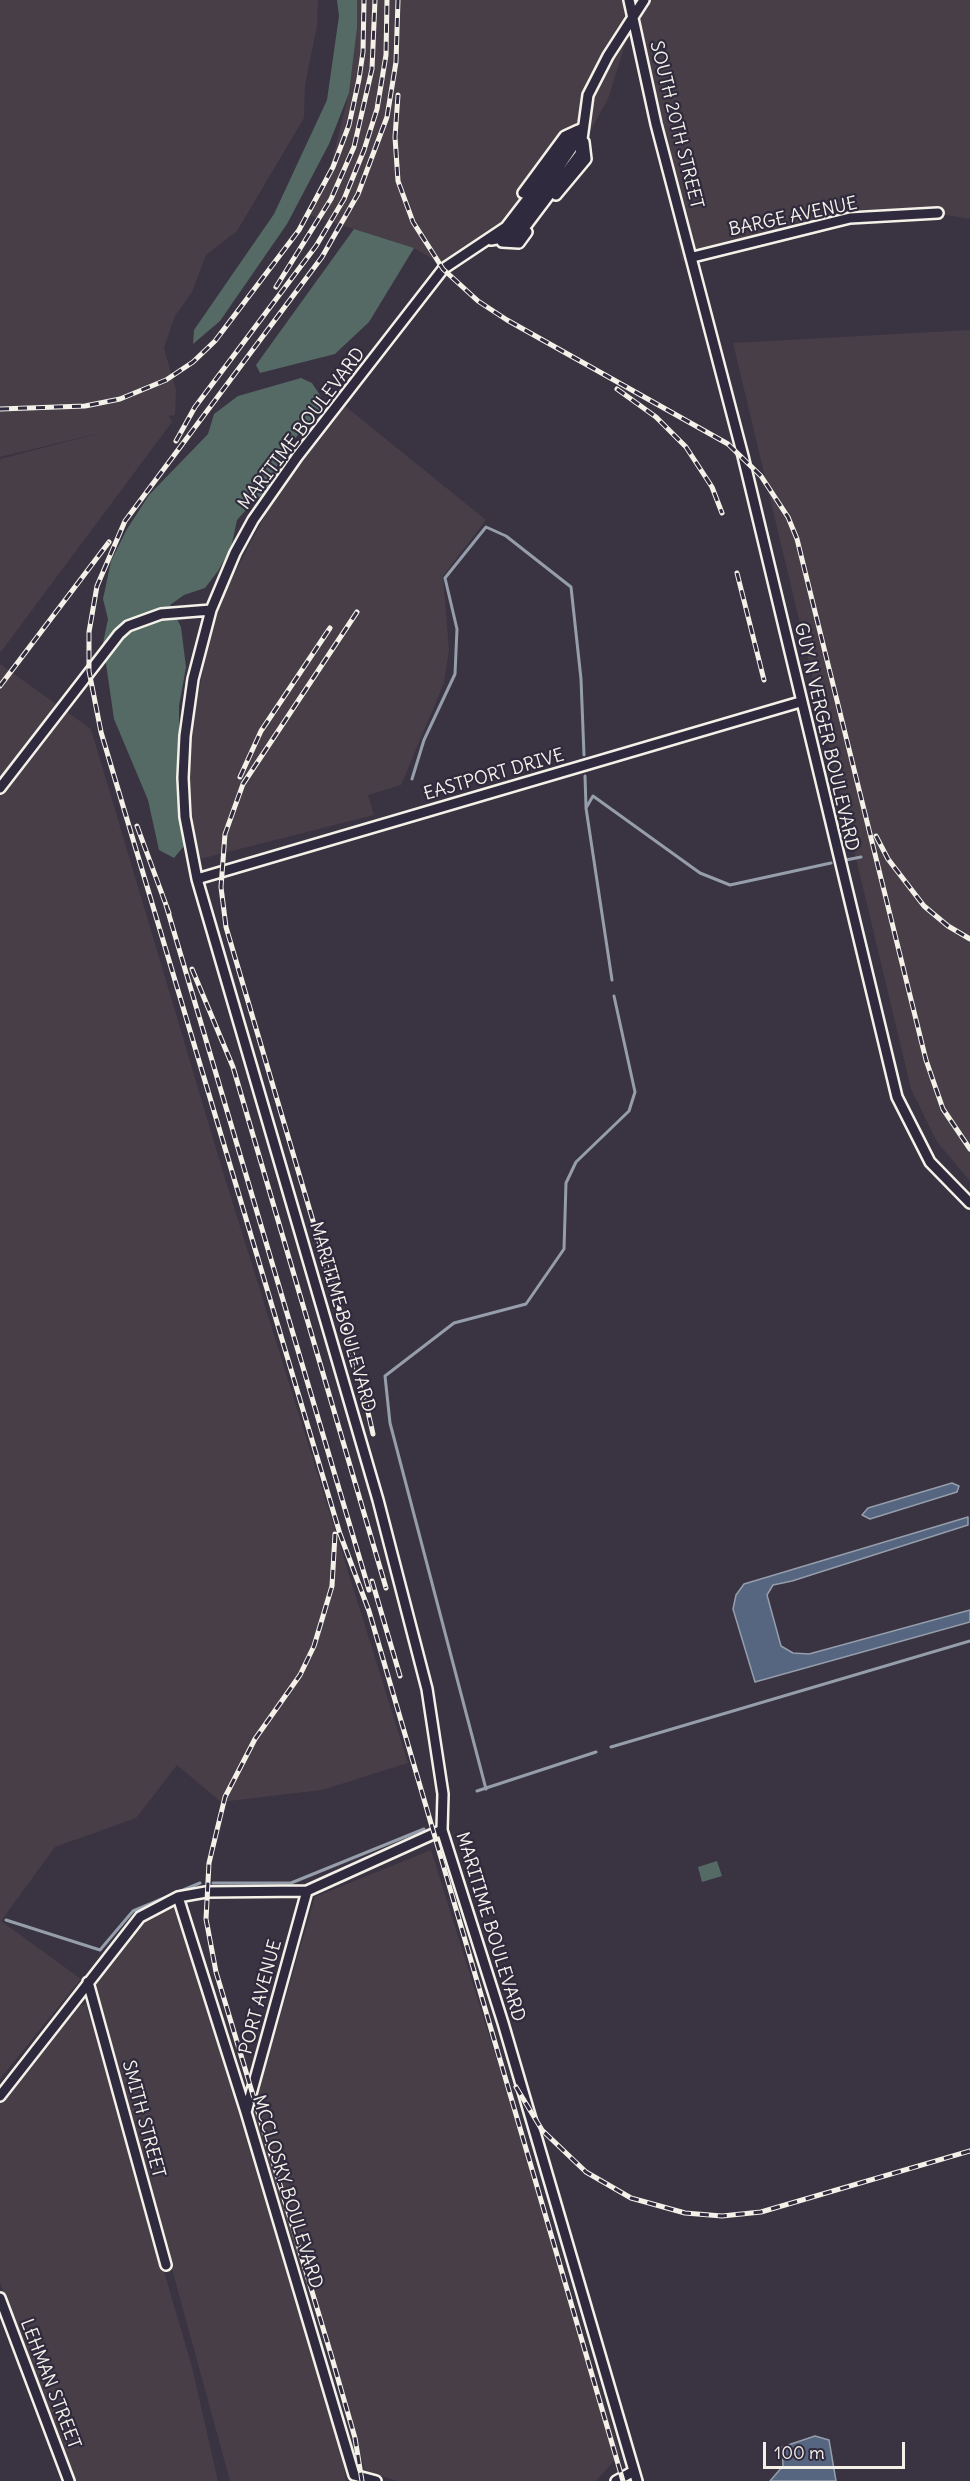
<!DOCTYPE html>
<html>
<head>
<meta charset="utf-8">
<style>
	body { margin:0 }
	#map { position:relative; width:970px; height:2481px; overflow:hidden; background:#3a3342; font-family:Delius,sans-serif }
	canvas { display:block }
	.scale { position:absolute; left:763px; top:2442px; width:142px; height:27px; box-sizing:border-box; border:3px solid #f4f1e8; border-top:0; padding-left:8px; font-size:18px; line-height:21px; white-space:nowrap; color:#f4f1e8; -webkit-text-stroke:4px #2f2a3d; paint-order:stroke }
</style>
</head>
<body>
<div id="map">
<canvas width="970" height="2481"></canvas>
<div class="scale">100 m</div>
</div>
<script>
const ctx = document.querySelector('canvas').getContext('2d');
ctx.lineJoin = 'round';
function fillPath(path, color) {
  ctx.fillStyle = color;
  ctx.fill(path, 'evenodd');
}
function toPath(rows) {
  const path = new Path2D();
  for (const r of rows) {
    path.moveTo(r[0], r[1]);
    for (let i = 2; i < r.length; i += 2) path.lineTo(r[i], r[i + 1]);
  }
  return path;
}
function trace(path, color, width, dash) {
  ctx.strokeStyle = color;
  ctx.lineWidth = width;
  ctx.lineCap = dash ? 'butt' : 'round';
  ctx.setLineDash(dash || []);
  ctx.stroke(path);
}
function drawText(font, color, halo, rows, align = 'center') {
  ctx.font = font + ' Delius,sans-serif';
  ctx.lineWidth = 4.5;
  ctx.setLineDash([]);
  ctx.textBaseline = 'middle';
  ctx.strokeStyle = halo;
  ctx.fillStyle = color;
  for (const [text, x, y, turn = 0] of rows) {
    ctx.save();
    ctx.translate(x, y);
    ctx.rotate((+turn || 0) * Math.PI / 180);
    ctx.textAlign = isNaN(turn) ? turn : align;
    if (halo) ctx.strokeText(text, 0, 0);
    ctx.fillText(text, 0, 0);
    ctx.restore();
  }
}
fillPath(toPath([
	[0,0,318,0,317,26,305,85,304,118,237,231,206,255,192,292,175,316,164,348,176,390,175,415,169,416,172,422,0,653,0,459,104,432,0,457],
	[357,0,628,0,633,19,608,99,553,198,446,267,414,248,306,214,328,176,349,93,357,28],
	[651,0,970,0,970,219,940,214,869,217,682,261,634,21],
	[970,330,970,1181,937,1142,911,1089,733,343],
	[345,406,486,520,443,576,449,650,444,683,401,785,368,795,374,815,196,860,187,751,215,610,282,483],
	[0,664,91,729,223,1172,408,1763,322,1790,221,1802,177,1765,136,1818,55,1847,1,1921,81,1979,0,2079],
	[431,1850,620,2454,596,2481,397,2481,365,2470,252,2113,315,1897],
	[176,1906,343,2459,346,2481,230,2481,94,1984,138,1927,151,1916],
	[86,2004,192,2367,218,2481,74,2481,0,2283,0,2104,75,2007]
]), '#483e48');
fillPath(toPath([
	[337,0,357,0,357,28,349,93,329,144,287,224,220,321,193,344,194,330,274,214,327,100,339,16],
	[354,229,414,248,369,322,335,354,260,373,256,365],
	[301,378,312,383,323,400,317,414,287,447,285,461,275,486,254,501,237,520,231,548,218,571,205,588,184,595,170,605,181,627,186,667,179,706,179,767,184,846,174,858,159,850,148,800,114,719,103,643,108,619,103,599,111,561,127,529,149,495,208,434,214,414,238,396],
	[717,1861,722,1876,702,1882,698,1867]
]), '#556a65');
const water = toPath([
	[952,1483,959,1486,957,1492,870,1519,862,1515,868,1508,952,1483],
	[968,1517,968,1525,792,1581,773,1585,767,1595,781,1646,793,1653,809,1654,970,1610,970,1622,755,1682,733,1609,736,1595,744,1584,968,1517],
	[815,2436,829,2440,836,2481,770,2481,783,2466,782,2447,815,2436]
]);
fillPath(water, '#566681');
trace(water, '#959eaa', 1.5);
trace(toPath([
	[585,776,586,807],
	[412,779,424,740,455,674,457,629,445,578,486,527,506,536,571,587,581,679,584,755],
	[846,860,861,857],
	[612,980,586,808,593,796,700,873,730,885,831,863],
	[611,1747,970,1641],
	[486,1789,390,1423,385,1376,454,1323,526,1304,564,1249,566,1183,576,1162,629,1111,635,1092,614,996],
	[477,1791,596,1752],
	[213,1883,291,1883,424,1829],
	[6,1920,100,1950,133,1911,200,1883]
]), '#959eaa', 3);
const street = toPath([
	[629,0,656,124,743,456,897,1097,930,1162,970,1203],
	[582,128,506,227,443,269,297,457,253,520,235,553,211,610,193,679,185,736,183,778,185,817,197,879,378,1500,427,1689,443,1794,442,1830,503,2023,637,2481],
	[523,193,565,136,578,130],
	[556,195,586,159,584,142],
	[503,235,511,232,536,201,578,139],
	[491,240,519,235,580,154,588,95,608,56,644,0],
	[502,242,519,243,527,232],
	[693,257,850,218,938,213],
	[0,788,119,634,128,626,161,614,211,610],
	[197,879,800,702],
	[178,1897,246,2112,354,2475],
	[88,1982,166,2265],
	[0,2096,140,1917,178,1897,206,1892,307,1891,442,1830],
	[246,2112,307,1891],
	[0,2298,69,2481],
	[354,2475,376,2481],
	[616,2481,634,2471]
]);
trace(street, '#f4f1e8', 14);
trace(street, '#2f2a3d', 9);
const rail = toPath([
	[398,0,396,62,387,117,358,194,322,257,125,521,97,586,89,632,89,671,101,732,340,1534,369,1611,623,2481],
	[398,95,395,137,398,181,413,222,443,269,478,301,507,320,728,444,761,476,788,517,797,539,926,1060,943,1109,970,1149],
	[276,287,331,199,354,147,372,69,375,0],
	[617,389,656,417,686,447,712,487,722,513],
	[0,409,85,406,120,399,166,380,193,362,215,341,299,230,333,167,349,125,359,79,363,52,364,0],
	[176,441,195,407,316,246,344,199,364,150,377,109,386,55,387,0],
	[737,573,764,680],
	[357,612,243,784,225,834,221,887,226,927,363,1390,373,1434],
	[0,686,109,542],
	[240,777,261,731,330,628],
	[137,826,169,913],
	[876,836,888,859,924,906,948,926,970,939],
	[166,905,369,1590],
	[192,969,233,1067,386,1588],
	[335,1534,332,1586,314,1646,300,1675,255,1739,225,1797,209,1863,206,1919,216,1972,332,2358,355,2438,362,2481],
	[372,1581,400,1676],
	[516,2087,542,2130,586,2172,631,2198,685,2213,722,2216,761,2212,970,2151]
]);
trace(rail, '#f4f1e8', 5);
trace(rail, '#2f2a3d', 3, [9]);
drawText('18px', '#f4f1e8', '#2f2a3d', [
	["SOUTH 20TH STREET",676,125,76],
	["BARGE AVENUE",793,217,-12],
	["MARITIME BOULEVARD",302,429,-53],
	["GUY N VERGER BOULEVARD",826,737,77],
	["EASTPORT DRIVE",494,775,-16],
	["MARITIME BOULEVARD",342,1317,74],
	["MARITIME BOULEVARD",490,1927,73],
	["PORT AVENUE",261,1997,-75],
	["SMITH STREET",143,2119,75],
	["MCCLOSKY BOULEVARD",287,2192,73],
	["LEHMAN STREET",50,2384,69]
]);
</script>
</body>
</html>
